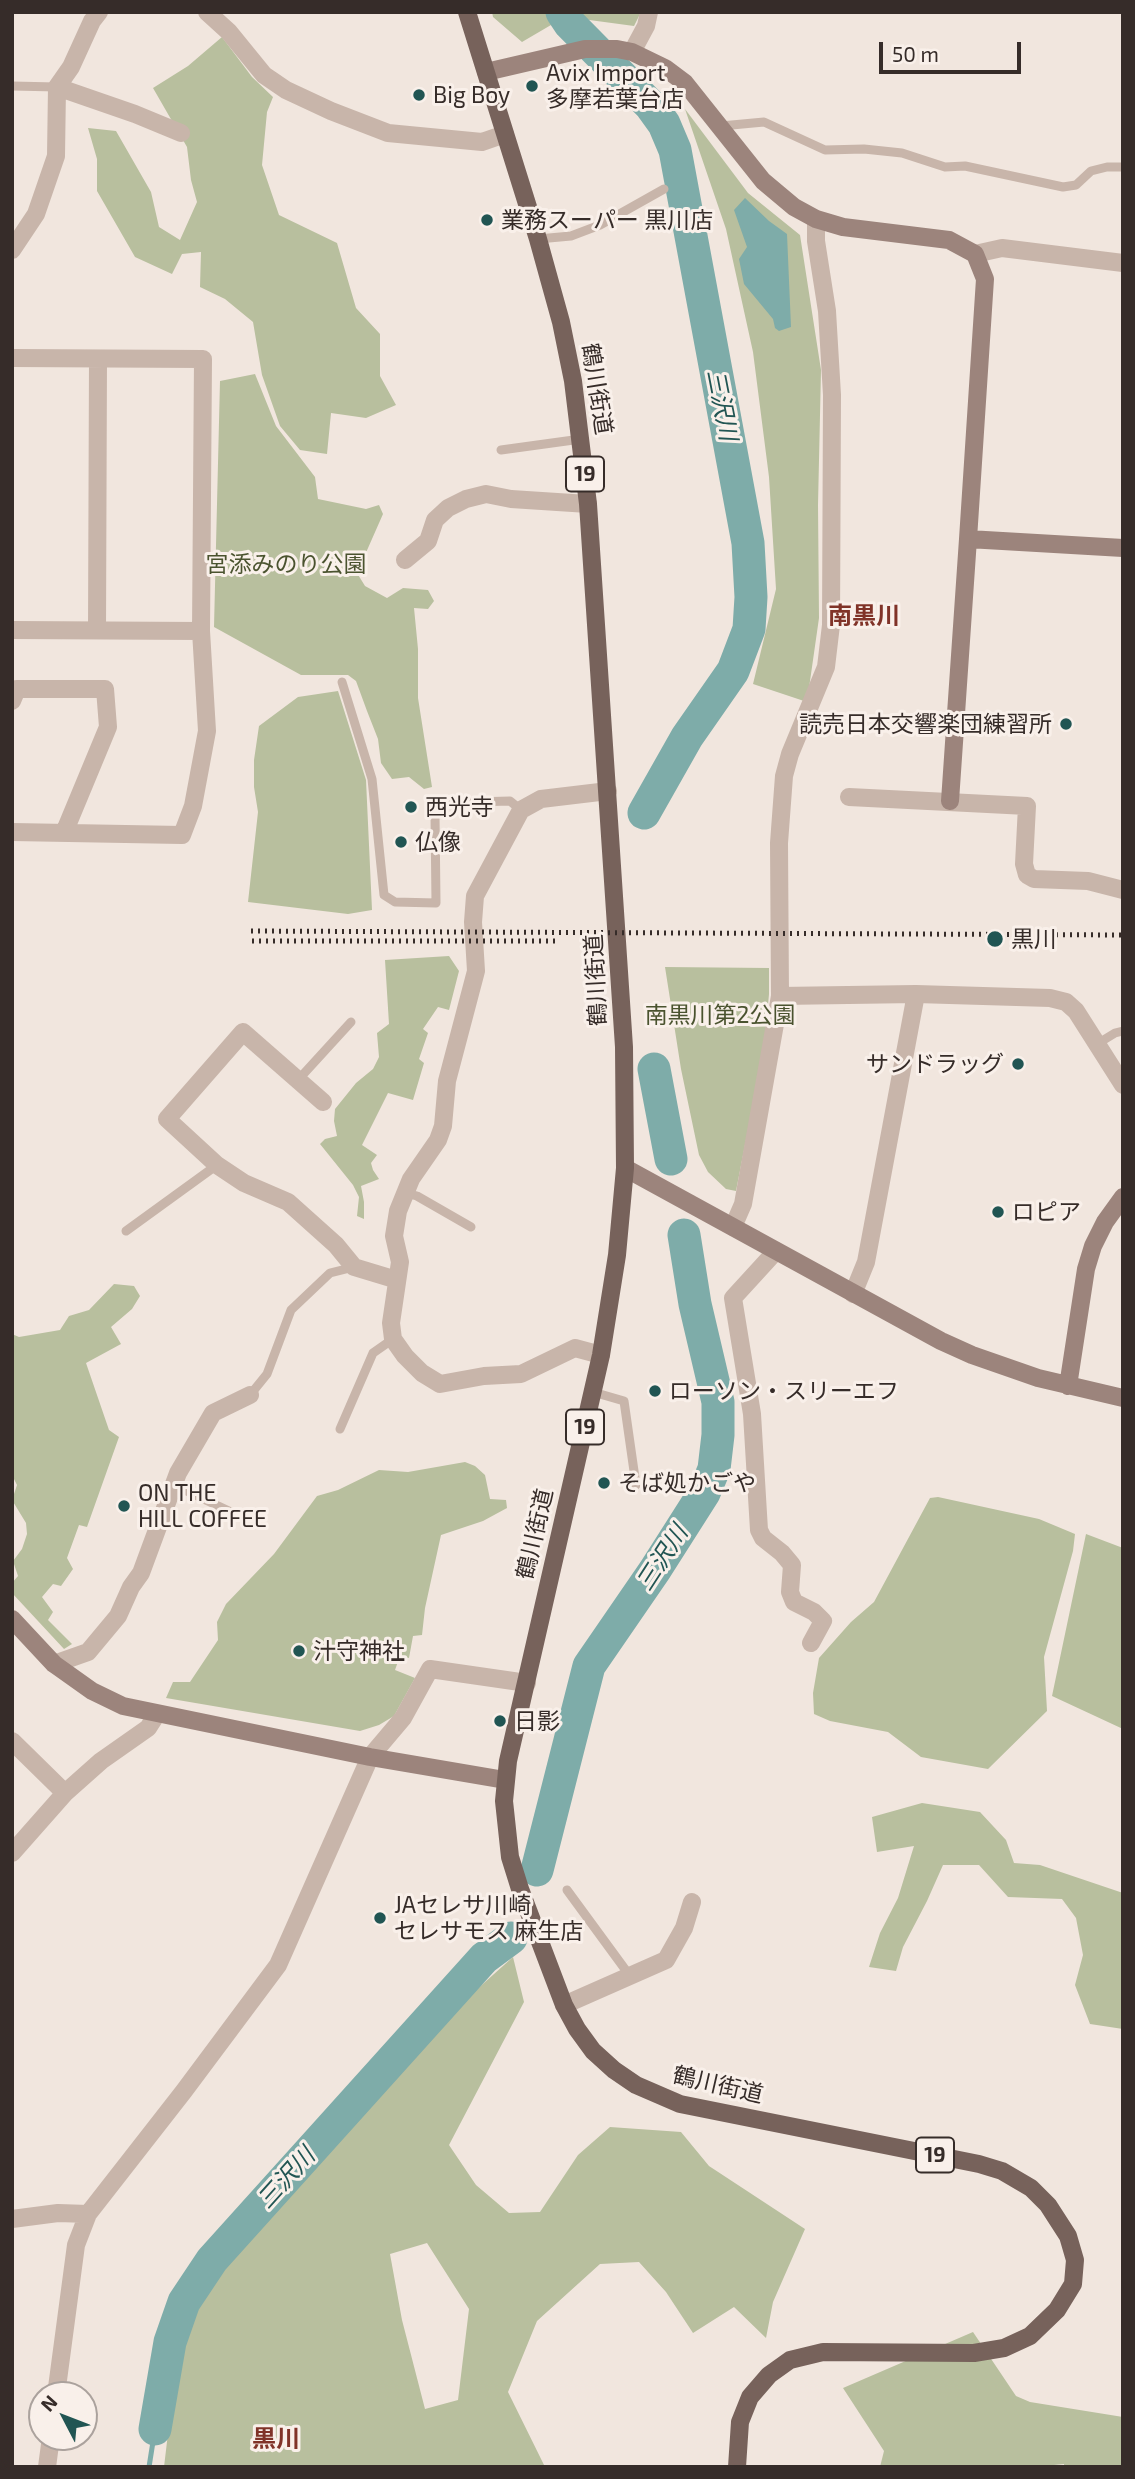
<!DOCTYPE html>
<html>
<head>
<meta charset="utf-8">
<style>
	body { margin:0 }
	#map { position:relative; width:1135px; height:2479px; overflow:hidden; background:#f1e6de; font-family:"Exo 2",sans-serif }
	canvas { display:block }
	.frame { position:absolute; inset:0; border:14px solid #362c29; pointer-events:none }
	.north { position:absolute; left:28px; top:2381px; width:70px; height:70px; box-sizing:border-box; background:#f9f0ea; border:2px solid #aba29d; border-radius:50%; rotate:312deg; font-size:19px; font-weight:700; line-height:28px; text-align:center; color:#362c29 }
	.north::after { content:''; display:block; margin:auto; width:24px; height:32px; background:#215553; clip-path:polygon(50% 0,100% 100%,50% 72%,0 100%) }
	.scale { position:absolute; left:879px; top:42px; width:142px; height:32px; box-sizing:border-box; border:4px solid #362c29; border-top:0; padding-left:9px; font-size:21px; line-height:24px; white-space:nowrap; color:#362c29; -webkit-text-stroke:5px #f9f0ea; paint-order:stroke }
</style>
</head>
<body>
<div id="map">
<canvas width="1135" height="2479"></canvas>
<div class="frame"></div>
<div class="north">N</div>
<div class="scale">50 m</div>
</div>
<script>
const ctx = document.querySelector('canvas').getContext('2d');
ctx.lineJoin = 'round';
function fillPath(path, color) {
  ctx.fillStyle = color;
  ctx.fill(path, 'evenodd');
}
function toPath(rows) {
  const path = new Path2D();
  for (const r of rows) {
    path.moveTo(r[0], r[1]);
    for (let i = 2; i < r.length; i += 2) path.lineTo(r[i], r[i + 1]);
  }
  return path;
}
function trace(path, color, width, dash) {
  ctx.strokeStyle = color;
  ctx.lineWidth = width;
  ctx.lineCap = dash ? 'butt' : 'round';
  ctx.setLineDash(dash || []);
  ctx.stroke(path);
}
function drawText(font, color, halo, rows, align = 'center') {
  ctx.font = font + ' "Exo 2","Noto Sans JP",sans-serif';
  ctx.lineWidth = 6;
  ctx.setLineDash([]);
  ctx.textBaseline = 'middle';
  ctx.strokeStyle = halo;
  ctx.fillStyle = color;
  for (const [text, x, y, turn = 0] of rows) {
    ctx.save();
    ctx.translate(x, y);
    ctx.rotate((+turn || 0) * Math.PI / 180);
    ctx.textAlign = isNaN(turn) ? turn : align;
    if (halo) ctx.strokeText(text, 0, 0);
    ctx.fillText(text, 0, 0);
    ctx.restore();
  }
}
fillPath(toPath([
	[492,12,641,12,634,26,582,19,551,25,522,42,493,17],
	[222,37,252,77,273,97,267,112,262,165,279,215,337,243,356,308,380,334,380,376,396,405,366,418,331,413,327,454,300,450,280,426,262,375,253,322,225,299,200,287,201,252,182,254,172,274,135,257,97,191,97,159,88,128,116,131,151,192,159,227,180,240,197,202,191,180,187,147,153,88,188,66],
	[685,109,748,193,800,235,821,370,818,505,819,618,807,702,753,684,776,589,769,477,753,352,726,229],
	[255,374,276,426,315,477,318,499,366,509,379,505,383,514,357,573,365,586,387,598,403,588,428,590,434,601,428,609,414,608,418,649,418,698,432,787,424,789,409,777,392,779,381,763,378,739,367,711,356,681,348,675,301,675,214,627,220,381],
	[338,691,366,780,372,910,348,914,248,902,258,812,254,787,254,760,259,726,298,697],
	[449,956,459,971,449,1010,438,1007,423,1029,428,1033,419,1059,424,1063,413,1100,388,1093,362,1145,377,1155,371,1163,373,1170,379,1179,361,1186,364,1202,364,1219,357,1216,359,1197,353,1185,320,1144,325,1139,337,1136,334,1121,335,1109,356,1083,373,1069,379,1057,377,1033,389,1024,385,960],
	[665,967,769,968,769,994,764,1048,736,1191,726,1189,708,1172,699,1155,681,1069],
	[114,1284,134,1286,140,1296,132,1309,111,1327,121,1344,86,1363,109,1430,119,1437,87,1527,79,1525,67,1558,73,1569,61,1586,53,1584,42,1597,53,1612,48,1620,72,1644,64,1649,12,1593,12,1583,18,1576,13,1561,22,1549,27,1534,26,1523,12,1500,17,1485,12,1475,12,1334,19,1337,60,1330,69,1316,89,1310],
	[465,1462,475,1466,485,1475,490,1499,506,1500,507,1508,483,1521,441,1535,425,1608,422,1635,413,1636,409,1658,400,1656,395,1670,415,1678,394,1716,379,1725,360,1731,166,1698,173,1682,190,1682,218,1640,217,1622,226,1604,274,1554,317,1496,338,1490,379,1470,408,1472],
	[938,1497,1039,1519,1075,1534,1073,1551,1044,1657,1047,1711,988,1769,921,1757,888,1732,830,1721,814,1714,813,1693,819,1658,851,1622,874,1602,930,1498],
	[1086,1534,1123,1548,1123,1729,1052,1696],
	[922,1803,980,1812,1006,1840,1014,1863,1040,1865,1123,1893,1123,2029,1090,2024,1075,1985,1083,1955,1076,1918,1062,1899,1008,1897,979,1865,943,1865,927,1901,903,1947,896,1971,869,1967,880,1933,898,1898,914,1846,877,1852,872,1817],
	[513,1957,524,2002,449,2145,476,2185,509,2213,540,2212,578,2155,610,2127,681,2132,709,2166,805,2229,773,2302,766,2338,734,2307,693,2333,666,2292,639,2262,600,2264,537,2321,508,2392,545,2467,164,2467,181,2324,266,2178],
	[427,2243,469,2309,458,2400,425,2409,402,2320,390,2254],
	[973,2332,1016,2396,1030,2402,1123,2417,1123,2467,1064,2467,1064,2464,1034,2467,880,2467,884,2451,843,2388]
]), '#b8bf9e');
fillPath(toPath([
	[745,198,769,221,787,234,791,327,779,331,775,328,773,319,744,284,739,259,747,247,734,210]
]), '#7eaca9');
trace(toPath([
	[149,2467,155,2429]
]), '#7eaca9', 5);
trace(toPath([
	[562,12,570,24,651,106,664,124,675,150,748,543,751,597,749,629,733,671,687,737,644,813],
	[654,1069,671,1159],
	[537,1870,589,1666,655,1570,704,1493,714,1469,718,1435,718,1402,695,1304,684,1235],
	[155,2429,170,2342,184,2302,212,2260,484,1958,511,1938]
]), '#7eaca9', 33);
trace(toPath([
	[12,86,57,87],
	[721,126,764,122,825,150,864,149,902,153,945,167,965,166,1063,187,1076,185,1091,171,1107,167,1123,167],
	[538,239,571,236,600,225,664,189],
	[501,450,581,439],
	[342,682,372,779,384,895,395,902,436,903,435,815,439,803,510,801,521,810],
	[1097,1044,1115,1033,1123,1031],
	[298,1080,351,1022],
	[406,1193,417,1196,471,1227],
	[126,1231,217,1165],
	[593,1392,624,1401,636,1485],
	[250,1395,267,1374,291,1310,330,1273,354,1267],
	[340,1429,373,1353,393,1339],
	[174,1485,231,1512],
	[567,1890,630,1976]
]), '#c8b5aa', 9);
trace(toPath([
	[207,12,229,32,264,75,286,90,331,111,388,133,482,142,505,134],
	[632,52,646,26,649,12],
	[57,87,135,114,181,133],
	[12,250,36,214,56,156,57,87,71,67,92,21,99,12],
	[975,254,1002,248,1123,263],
	[12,358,203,359,201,631,207,731,193,806,182,835,12,832],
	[405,560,428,541,435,520,448,508,466,499,486,494,511,499,588,504],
	[12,630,201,631],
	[97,630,98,359],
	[12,701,17,689,105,689,108,727,64,833],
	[849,797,1027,806,1024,864,1027,875,1034,879,1088,881,1123,890],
	[780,996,779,843,784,776,790,754,826,667,831,625,832,395,827,311,816,241,816,219],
	[323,1102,243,1032,167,1119,217,1165,244,1183,288,1202,336,1245,354,1267,397,1280],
	[733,1227,743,1204,780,996,916,994,1050,998,1066,1002,1076,1011,1123,1085],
	[776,1251,733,1298,752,1414,759,1530,763,1538,782,1553,792,1565,790,1592,794,1602,814,1612,823,1621,811,1643],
	[853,1294,866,1262,916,994],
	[601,1355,575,1348,521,1374,484,1376,440,1384,422,1373,405,1356,393,1339,391,1323,400,1262,394,1236,398,1211,411,1179,438,1140,443,1126,447,1081,476,971,473,922,475,896,521,810,541,799,608,791],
	[54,1664,88,1652,118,1616,131,1587,141,1573,178,1473,213,1413,250,1395],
	[12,1741,65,1793],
	[12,1853,65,1793,101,1761,148,1728,157,1714],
	[564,2005,666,1960,684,1928,692,1902],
	[12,2219,58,2213,88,2214],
	[56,2395,76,2245,88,2214,184,2091,278,1965,370,1757,403,1718,430,1669,527,1683],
	[47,2467,51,2437]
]), '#c8b5aa', 18);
trace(toPath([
	[486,72,585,49,617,49,632,52,665,68,685,83,763,181,794,207,816,219,843,227,949,240,975,254,985,279,968,539,1123,548],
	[950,801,968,539],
	[625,1168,941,1341,972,1355,1038,1378,1123,1398],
	[1068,1386,1086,1269,1093,1246,1105,1222,1123,1197],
	[12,1619,54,1664,92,1691,123,1706,370,1757,505,1780]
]), '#9c847c', 18);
trace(toPath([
	[467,12,538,239,561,322,573,381,588,504,624,1047,625,1168,617,1255,601,1355,508,1761,504,1801,510,1857,520,1889,564,2005,577,2029,593,2051,614,2070,636,2085,680,2104,979,2164,1002,2171,1031,2188,1048,2205,1068,2236,1075,2260,1073,2284,1057,2310,1030,2336,1004,2348,974,2353,823,2352,790,2360,769,2375,750,2397,740,2422,737,2467]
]), '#77625b', 18);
trace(toPath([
	[251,931,1123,935],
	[252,941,559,941]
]), '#362c29', 5, [2, 5]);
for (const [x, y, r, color] of [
	[532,86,7,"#215553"],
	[419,95,7,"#215553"],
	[487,220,7,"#215553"],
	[1066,724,7,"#215553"],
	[411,807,7,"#215553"],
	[401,842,7,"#215553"],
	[995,939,9,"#215553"],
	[1018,1064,7,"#215553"],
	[998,1212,7,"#215553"],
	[655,1391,7,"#215553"],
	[604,1483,7,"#215553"],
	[124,1506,7,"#215553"],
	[299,1651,7,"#215553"],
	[500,1721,7,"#215553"],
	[380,1918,7,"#215553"]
]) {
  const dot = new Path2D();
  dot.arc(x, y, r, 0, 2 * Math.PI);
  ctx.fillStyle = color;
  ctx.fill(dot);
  trace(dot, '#f9f0ea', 2.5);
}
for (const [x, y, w] of [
	[585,474,38],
	[585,1427,38],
	[935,2155,38]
]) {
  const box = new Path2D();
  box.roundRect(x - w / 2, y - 17.5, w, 35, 5);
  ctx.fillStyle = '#f9f0ea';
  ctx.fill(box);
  trace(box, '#362c29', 2);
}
drawText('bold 21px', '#362c29', null, [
	["19",585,474],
	["19",585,1427],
	["19",935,2155]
]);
drawText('23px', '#362c29', '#f9f0ea', [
	["Avix Import",546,73],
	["多摩若葉台店",546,99],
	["Big Boy",433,95],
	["業務スーパー 黒川店",501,220],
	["読売日本交響楽団練習所",1052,724,"right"],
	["西光寺",425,807],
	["仏像",415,842],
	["黒川",1011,939],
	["サンドラッグ",1004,1064,"right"],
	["ロピア",1012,1212],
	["ローソン・スリーエフ",669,1391],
	["そば処かごや",618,1483],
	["ON THE",138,1493],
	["HILL COFFEE",138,1519],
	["汁守神社",313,1651],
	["日影",514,1721],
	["JAセレサ川崎",394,1905],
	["セレサモス 麻生店",394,1931]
], 'left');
drawText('23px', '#362c29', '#f9f0ea', [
	["鶴川街道",597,389,81],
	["鶴川街道",596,980,-93],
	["鶴川街道",535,1534,-77],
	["鶴川街道",718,2085,13]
]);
drawText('23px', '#4a532f', '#f9f0ea', [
	["宮添みのり公園",286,564],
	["南黒川第2公園",720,1015]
]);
drawText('italic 24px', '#215553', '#f9f0ea', [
	["三沢川",722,405,79],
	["三沢川",662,1558,-57],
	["三沢川",286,2178,-48]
]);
drawText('bold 24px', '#803328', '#f9f0ea', [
	["南黒川",864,616],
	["黒川",276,2439]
]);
</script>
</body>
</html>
